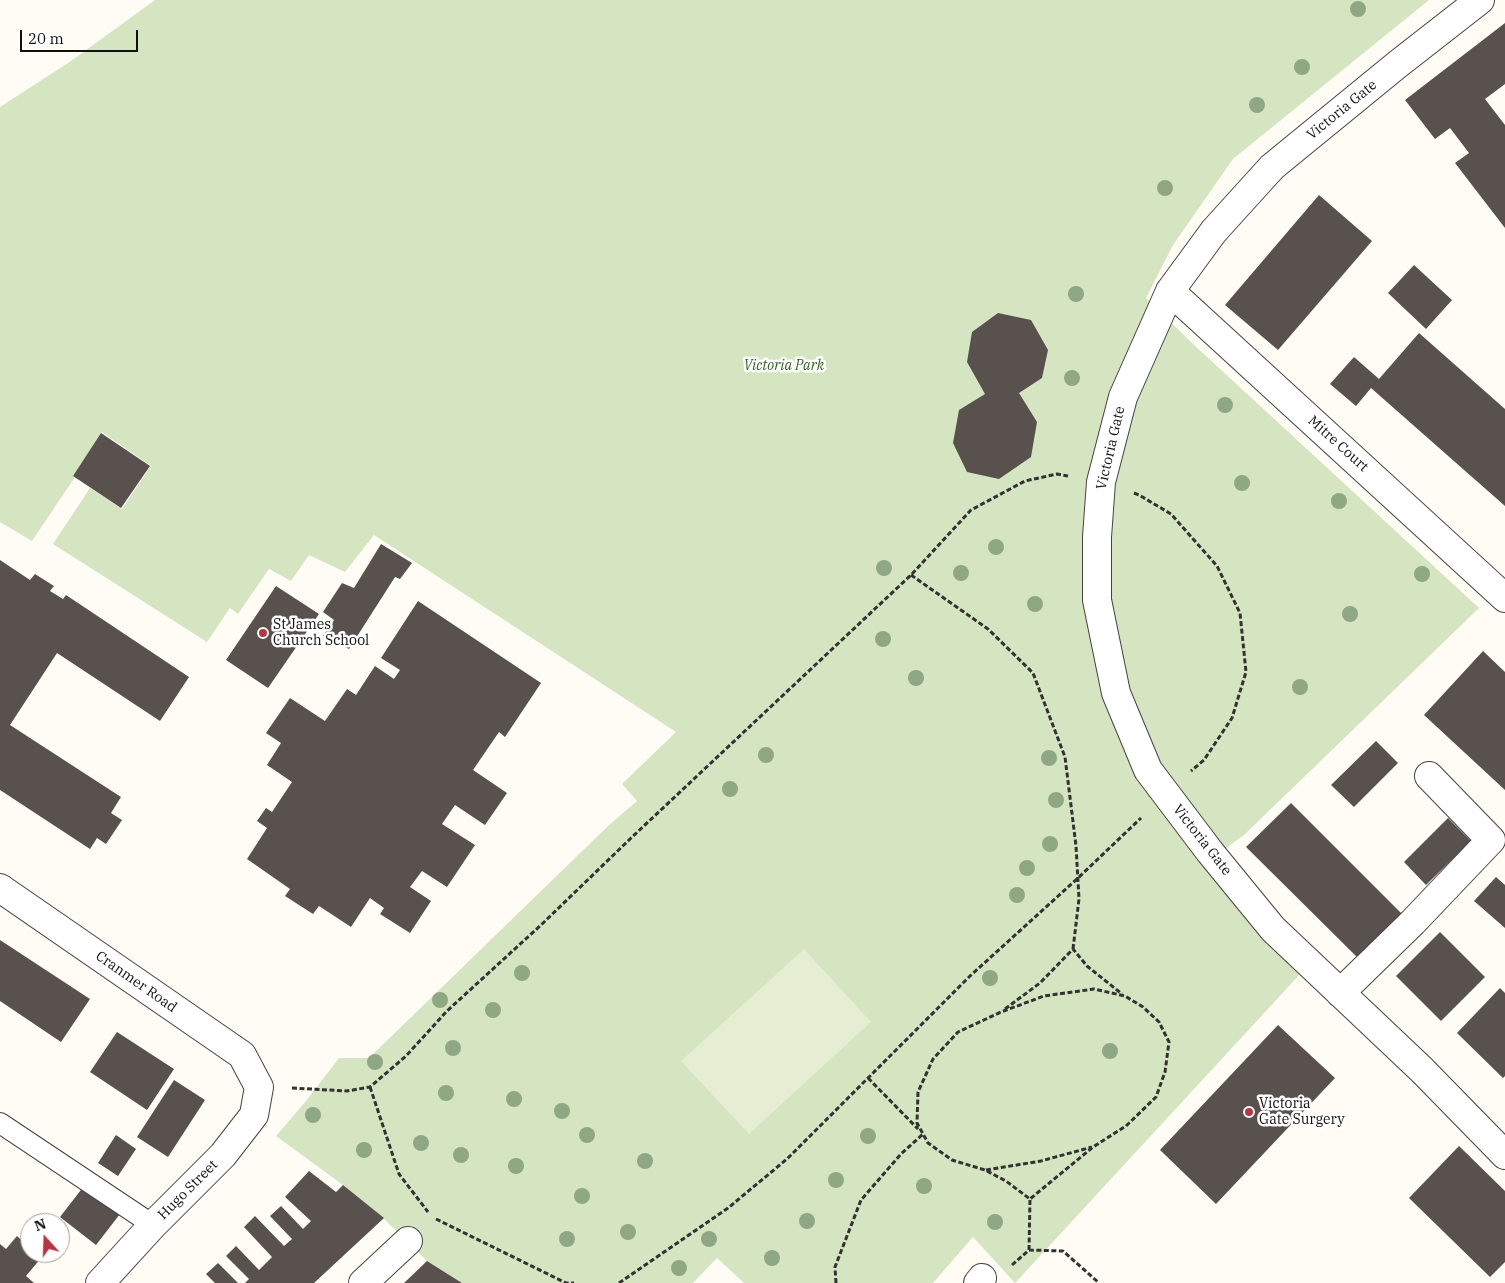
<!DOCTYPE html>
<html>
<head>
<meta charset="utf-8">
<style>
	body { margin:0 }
	#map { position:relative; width:1505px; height:1283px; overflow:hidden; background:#fefcf5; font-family:"IBM Plex Serif",serif }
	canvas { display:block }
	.north { position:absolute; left:20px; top:1213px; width:50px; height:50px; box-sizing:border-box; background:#fff; border:1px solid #9f9f9f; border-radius:50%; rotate:340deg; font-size:14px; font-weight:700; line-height:20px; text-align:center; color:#101010 }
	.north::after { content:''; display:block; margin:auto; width:18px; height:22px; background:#b13843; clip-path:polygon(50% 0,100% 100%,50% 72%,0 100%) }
	.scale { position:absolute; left:20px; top:30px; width:118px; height:22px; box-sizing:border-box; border:2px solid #101010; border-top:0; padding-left:6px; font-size:15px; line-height:18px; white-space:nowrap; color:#101010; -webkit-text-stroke:4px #fff; paint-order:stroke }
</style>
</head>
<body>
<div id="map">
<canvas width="1505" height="1283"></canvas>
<div class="north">N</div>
<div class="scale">20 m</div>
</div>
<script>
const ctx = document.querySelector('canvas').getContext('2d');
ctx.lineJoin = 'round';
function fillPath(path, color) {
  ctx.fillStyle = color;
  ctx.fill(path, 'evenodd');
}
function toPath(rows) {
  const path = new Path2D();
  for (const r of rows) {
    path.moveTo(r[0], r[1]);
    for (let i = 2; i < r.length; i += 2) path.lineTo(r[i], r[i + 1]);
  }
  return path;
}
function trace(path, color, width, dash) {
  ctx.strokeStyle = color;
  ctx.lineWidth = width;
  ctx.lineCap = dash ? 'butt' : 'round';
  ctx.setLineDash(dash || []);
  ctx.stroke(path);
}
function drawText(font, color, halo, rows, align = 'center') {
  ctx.font = font + ' "IBM Plex Serif",serif';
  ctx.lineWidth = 5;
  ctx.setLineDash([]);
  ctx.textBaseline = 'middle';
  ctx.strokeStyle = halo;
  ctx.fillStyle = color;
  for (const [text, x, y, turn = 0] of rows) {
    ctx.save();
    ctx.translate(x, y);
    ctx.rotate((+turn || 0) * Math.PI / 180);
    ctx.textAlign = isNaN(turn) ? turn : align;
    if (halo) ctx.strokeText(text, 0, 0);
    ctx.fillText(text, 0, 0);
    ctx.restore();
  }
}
fillPath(toPath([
	[155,0,1429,0,1233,159,1173,245,1146,298,1192,343,1479,608,1244,835,1202,865,1302,972,1015,1283,973,1237,933,1283,744,1283,717,1258,693,1283,462,1283,427,1261,383,1218,343,1185,276,1136,306,1101,339,1058,369,1058,608,826,637,801,622,784,676,732,374,535,345,572,309,555,291,581,269,569,238,614,230,608,207,642,53,544,90,488,122,509,151,466,102,432,73,476,75,477,32,541,0,522,0,107,71,61]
]), '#d6e5c1');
fillPath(toPath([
	[804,949,871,1022,749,1134,681,1061]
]), '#e5eed2');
fillPath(toPath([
	[1505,23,1505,84,1485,99,1505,125,1505,228,1455,163,1469,153,1450,128,1435,139,1405,100],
	[1319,195,1372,241,1278,350,1225,305],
	[1414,265,1452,300,1426,329,1388,293],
	[998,313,1031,320,1048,350,1042,378,1019,393,1037,422,1031,457,999,479,967,472,953,443,959,410,985,394,967,362,972,332],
	[1419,333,1505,409,1505,506,1371,388,1356,406,1330,384,1354,357,1379,379],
	[101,433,150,466,121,508,73,476],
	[381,544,412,563,400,579,395,577,349,649,323,636,334,620,323,612,342,583,354,588],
	[0,560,30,580,35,574,54,586,50,591,63,599,66,595,189,677,160,721,57,653,10,725,121,797,111,813,122,820,106,844,97,838,90,849,0,790],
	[276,586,319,614,268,688,226,660],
	[418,601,541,683,505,737,499,732,473,770,507,793,485,825,455,805,442,824,475,845,447,887,422,871,410,887,431,901,410,933,380,914,384,908,370,898,351,927,319,906,313,914,285,896,290,889,247,859,267,828,257,821,266,808,272,812,292,782,267,765,281,743,266,733,290,698,325,721,347,689,356,695,375,666,394,679,400,670,381,658],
	[1483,651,1505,672,1505,790,1424,715],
	[1376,741,1398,763,1354,807,1331,785],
	[1291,803,1404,916,1360,960,1246,847],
	[1448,818,1471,841,1426,885,1404,862],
	[1496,877,1505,885,1505,928,1474,901],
	[1440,932,1485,977,1441,1021,1396,976],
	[0,940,90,999,61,1042,0,1001],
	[1500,988,1505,993,1505,1076,1503,1078,1457,1033],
	[1278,1025,1335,1078,1216,1204,1160,1150],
	[117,1032,174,1069,147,1110,90,1072],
	[174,1080,205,1100,168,1157,137,1137],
	[116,1135,136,1149,118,1176,98,1163],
	[1459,1146,1505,1191,1505,1262,1490,1277,1409,1198],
	[309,1171,336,1192,343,1185,384,1218,314,1283,245,1283,249,1279,226,1256,236,1246,259,1270,272,1257,244,1227,255,1216,284,1246,292,1239,270,1216,281,1206,303,1229,311,1221,285,1197],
	[84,1186,120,1214,96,1245,60,1217],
	[17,1236,30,1248,30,1253,36,1253,41,1258,26,1276,34,1283,0,1283,0,1244,6,1249],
	[427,1261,462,1283,404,1283],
	[218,1263,238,1283,215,1283,206,1274]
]), '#58514e');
const lane = toPath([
	[0,1123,153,1225]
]);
const street = toPath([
	[1480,0,1398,64,1272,167,1214,231,1170,291,1123,397,1101,482,1097,537,1097,600,1116,693,1148,770,1210,852,1273,929,1422,1070,1505,1155],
	[1170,291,1505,598],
	[0,888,242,1055,259,1087,254,1115,223,1155,153,1225,100,1283],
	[1340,993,1413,922,1491,840,1429,776],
	[363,1283,408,1241],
	[978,1283,982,1278]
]);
trace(lane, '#434343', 22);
trace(street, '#434343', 30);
trace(toPath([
	[1134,493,1139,495,1171,514,1217,566,1240,613,1246,672,1232,718,1204,760,1191,771],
	[911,575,988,629,1033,673,1065,757,1076,846,1079,899,1073,949],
	[1005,1009,1040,983,1073,949,1087,966,1122,994],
	[868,1078,918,1129],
	[370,1087,399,1174,428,1212],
	[292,1088,347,1091,370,1087,406,1056,447,1011,541,925,630,839,911,575,971,510,1025,481,1057,474,1068,476],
	[986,1170,1041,1161,1092,1147],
	[436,1219,566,1283,574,1283],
	[1029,1250,1030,1199,1006,1181,985,1170,952,1160,928,1143,917,1123,918,1092,933,1059,958,1032,1001,1012,1044,996,1094,989,1125,996,1143,1007,1159,1022,1169,1042,1165,1072,1156,1097,1126,1126,1093,1147,1030,1199],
	[1012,1265,1029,1250,1063,1251,1099,1283],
	[619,1283,728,1208,787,1159,970,976,1078,878,1141,818],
	[836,1283,835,1267,861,1200,901,1154,923,1134]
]), '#323232', 3, [5, 2.5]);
trace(lane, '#fff', 20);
trace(street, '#fff', 28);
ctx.fillStyle = '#90a784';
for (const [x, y] of [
	[1358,9],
	[1302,67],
	[1257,105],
	[1165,188],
	[1076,294],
	[1072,378],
	[1225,405],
	[1242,483],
	[1339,501],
	[996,547],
	[884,568],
	[961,573],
	[1422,574],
	[1035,604],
	[1350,614],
	[883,639],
	[916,678],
	[1300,687],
	[766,755],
	[1049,758],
	[730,789],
	[1056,800],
	[1050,844],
	[1027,868],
	[1017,895],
	[522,973],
	[990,978],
	[440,1000],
	[493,1010],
	[453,1048],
	[1110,1051],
	[375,1062],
	[446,1093],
	[514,1099],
	[562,1111],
	[313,1115],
	[587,1135],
	[868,1136],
	[421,1143],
	[364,1150],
	[461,1155],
	[645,1161],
	[516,1166],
	[836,1180],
	[924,1186],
	[582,1196],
	[807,1221],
	[995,1222],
	[628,1232],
	[567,1239],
	[709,1239],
	[772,1258],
	[679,1268]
]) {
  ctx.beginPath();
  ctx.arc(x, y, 8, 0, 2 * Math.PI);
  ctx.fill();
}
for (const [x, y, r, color] of [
	[263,633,5,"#b13843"],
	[1249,1112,5,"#b13843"]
]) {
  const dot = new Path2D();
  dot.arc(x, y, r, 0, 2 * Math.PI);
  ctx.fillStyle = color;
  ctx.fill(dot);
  trace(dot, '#fff', 2);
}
drawText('14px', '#101010', '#fff', [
	["Victoria Gate",1342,110,-39],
	["Mitre Court",1338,444,42],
	["Victoria Gate",1111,448,-77],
	["Victoria Gate",1202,840,52],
	["Cranmer Road",136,982,35],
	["Hugo Street",188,1190,-45]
]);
drawText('italic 14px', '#366227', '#fff', [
	["Victoria Park",784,366]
]);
drawText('14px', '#101010', '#fff', [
	["St James",273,625],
	["Church School",273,641],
	["Victoria",1259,1104],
	["Gate Surgery",1259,1120]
], 'left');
</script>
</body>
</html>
